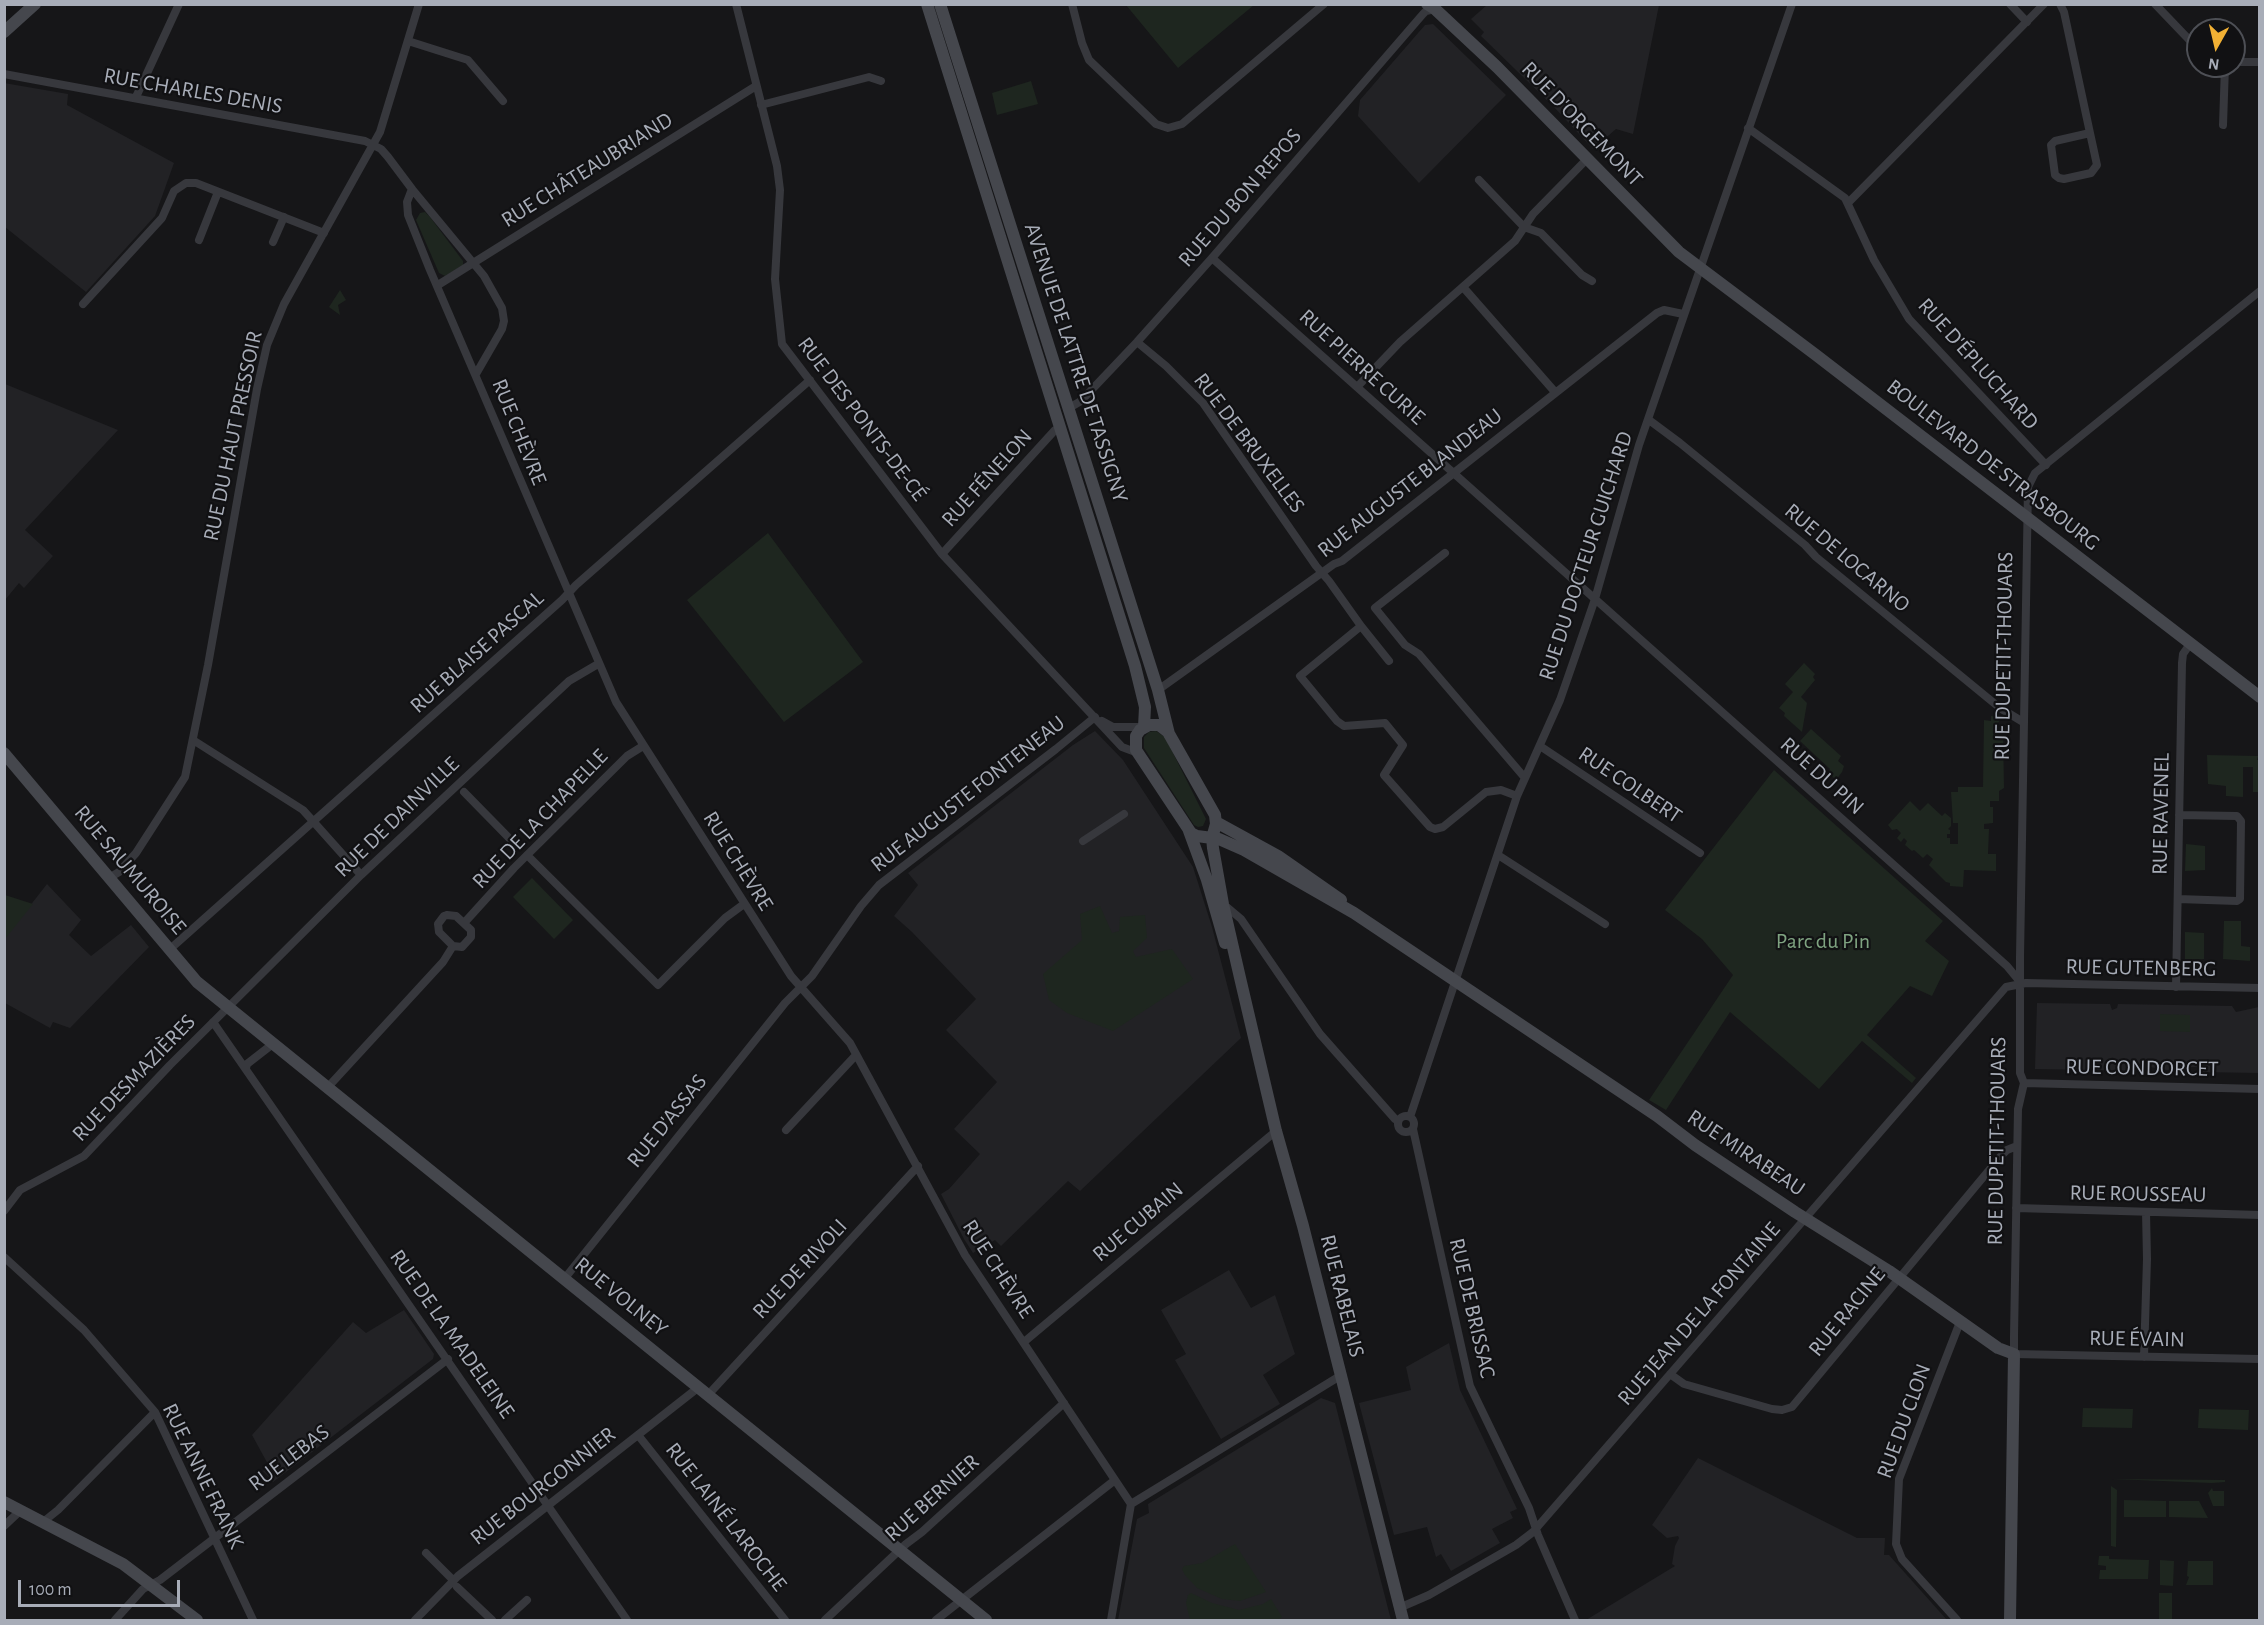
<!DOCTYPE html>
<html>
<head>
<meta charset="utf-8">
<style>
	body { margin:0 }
	#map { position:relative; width:2264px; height:1625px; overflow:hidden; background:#161618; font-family:"Alegreya Sans",sans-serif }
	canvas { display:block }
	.frame { position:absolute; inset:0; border:6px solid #a8adb8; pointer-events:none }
	.north { position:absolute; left:2186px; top:18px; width:60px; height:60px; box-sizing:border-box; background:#111113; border:2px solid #4d4f55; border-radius:50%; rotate:188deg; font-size:16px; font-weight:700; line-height:24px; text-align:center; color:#a8adb8 }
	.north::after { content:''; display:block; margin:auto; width:21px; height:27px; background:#f2b134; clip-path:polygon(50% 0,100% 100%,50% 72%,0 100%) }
	.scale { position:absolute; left:18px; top:1580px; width:162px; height:27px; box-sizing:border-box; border:3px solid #a8adb8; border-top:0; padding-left:8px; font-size:18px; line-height:21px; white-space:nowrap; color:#a8adb8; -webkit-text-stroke:4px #111113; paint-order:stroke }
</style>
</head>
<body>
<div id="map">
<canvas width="2264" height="1625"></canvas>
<div class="frame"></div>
<div class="north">N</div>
<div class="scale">100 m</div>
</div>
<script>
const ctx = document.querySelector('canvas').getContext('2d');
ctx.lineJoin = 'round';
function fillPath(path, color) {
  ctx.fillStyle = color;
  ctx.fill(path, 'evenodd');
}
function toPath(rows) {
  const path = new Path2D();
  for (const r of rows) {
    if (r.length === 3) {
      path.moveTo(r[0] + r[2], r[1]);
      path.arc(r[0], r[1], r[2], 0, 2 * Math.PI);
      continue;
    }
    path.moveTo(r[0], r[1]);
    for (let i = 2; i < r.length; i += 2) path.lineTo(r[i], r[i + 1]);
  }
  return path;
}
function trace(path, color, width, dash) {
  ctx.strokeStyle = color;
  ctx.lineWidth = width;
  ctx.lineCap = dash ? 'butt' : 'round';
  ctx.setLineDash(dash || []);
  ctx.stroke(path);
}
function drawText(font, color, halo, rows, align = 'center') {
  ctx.font = font + ' "Alegreya Sans",sans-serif';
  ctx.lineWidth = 4.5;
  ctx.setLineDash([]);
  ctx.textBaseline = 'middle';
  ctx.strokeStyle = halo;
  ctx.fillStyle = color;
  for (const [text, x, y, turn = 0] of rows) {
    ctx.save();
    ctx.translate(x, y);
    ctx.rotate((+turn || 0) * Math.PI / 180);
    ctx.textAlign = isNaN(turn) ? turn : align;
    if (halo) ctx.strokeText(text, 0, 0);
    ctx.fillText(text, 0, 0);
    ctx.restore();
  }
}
fillPath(toPath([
	[1487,5,1659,5,1633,134,1616,129,1593,149,1554,107,1481,36,1484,32,1471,19],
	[1433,24,1506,95,1419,183,1358,116,1360,100,1425,25],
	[4,83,68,94,67,105,174,163,155,216,86,292,5,227],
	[5,384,118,430,25,530,53,556,24,588,19,583,5,600],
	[1095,731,1123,760,1193,867,1212,927,1241,1038,1080,1191,1068,1181,1001,1246,995,1240,973,1253,964,1239,941,1194,949,1189,980,1154,954,1129,997,1082,946,1030,976,999,912,932,894,916,918,885,908,873,1073,745],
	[47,884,81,920,69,935,91,956,131,925,149,947,70,1028,53,1022,50,1028,5,1003,4,939],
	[2037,1003,2110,1004,2112,1010,2117,1008,2118,1004,2232,1006,2236,1012,2259,1007,2259,1073,2199,1072,2199,1067,2190,1067,2173,1071,2150,1067,2149,1071,2035,1069],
	[1229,1270,1251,1308,1275,1295,1295,1354,1263,1375,1280,1404,1221,1439,1175,1360,1186,1354,1161,1310],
	[404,1310,434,1354,433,1359,273,1482,263,1471,269,1466,252,1435,353,1322,366,1333],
	[1449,1343,1460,1390,1517,1509,1510,1512,1513,1518,1492,1529,1500,1543,1451,1571,1441,1554,1436,1557,1427,1527,1394,1535,1359,1403,1411,1390,1406,1367],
	[1321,1398,1335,1403,1391,1620,1118,1620,1137,1519,1149,1513,1148,1504],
	[1698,1458,1857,1538,1885,1538,1884,1555,1889,1555,1947,1620,1586,1620,1675,1566,1672,1564,1675,1546,1679,1538,1678,1536,1667,1538,1652,1525]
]), '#222225');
fillPath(toPath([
	[1126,5,1254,5,1178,68],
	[1031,81,1038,104,997,115,992,93],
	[420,213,425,212,430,217,463,261,463,265,445,276,439,273,416,220],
	[340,290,346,300,338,305,340,315,329,307],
	[768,533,863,662,784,722,687,600],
	[1804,663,1815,674,1813,677,1815,680,1801,697,1807,703,1802,732,1784,716,1785,713,1779,708,1793,692,1785,684],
	[1991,716,2002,718,1996,725,2003,729,2004,788,1999,791,1999,801,1990,801,1990,807,1993,807,1993,823,1984,824,1984,829,1989,829,1988,854,1996,854,1996,871,1964,870,1963,887,1950,886,1950,883,1946,882,1929,865,1933,859,1927,854,1923,858,1914,850,1912,851,1905,845,1907,841,1904,838,1901,842,1897,838,1901,833,1897,829,1892,830,1888,825,1910,801,1920,811,1928,803,1942,816,1945,813,1951,818,1951,826,1948,829,1950,830,1950,834,1947,834,1947,838,1950,838,1950,844,1958,844,1958,823,1953,823,1951,792,1958,792,1958,787,1983,787,1984,720,1991,721],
	[1811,729,1841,756,1838,761,1844,766,1842,772,1836,780,1828,772,1830,769,1800,741],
	[1156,731,1165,737,1206,819,1203,826,1198,827,1194,825,1144,748,1144,737,1149,732],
	[2207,755,2258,756,2257,760,2259,760,2259,792,2253,792,2253,767,2243,767,2243,797,2226,796,2226,786,2208,784],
	[1774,770,1943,921,1925,941,1949,961,1932,996,1910,986,1867,1035,1916,1078,1912,1083,1862,1041,1819,1089,1730,1012,1666,1110,1649,1100,1733,975,1702,939,1665,910],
	[2186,844,2205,846,2205,870,2185,871],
	[532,878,573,920,554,939,513,897],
	[5,895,33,904,5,939,4,895],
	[1100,906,1112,933,1119,931,1120,917,1145,915,1147,938,1133,951,1136,957,1172,949,1193,979,1113,1031,1067,1013,1049,1000,1043,974,1082,940,1080,914],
	[2224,921,2241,921,2241,946,2250,947,2250,961,2223,959],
	[2185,932,2204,933,2204,959,2185,960],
	[2160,1014,2190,1015,2190,1032,2160,1031],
	[2083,1408,2133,1409,2132,1428,2082,1427],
	[2199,1409,2249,1410,2248,1430,2198,1428],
	[2112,1479,2225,1480,2225,1482,2212,1483],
	[2111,1486,2117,1490,2116,1547,2111,1546],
	[2212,1488,2213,1491,2224,1491,2224,1506,2213,1506,2208,1493],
	[2124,1500,2166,1501,2166,1517,2124,1517],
	[2169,1501,2199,1501,2208,1518,2169,1517],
	[1235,1544,1266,1592,1240,1601,1222,1599,1197,1588,1185,1575,1182,1569,1184,1566,1202,1563],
	[2099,1556,2109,1556,2109,1559,2149,1560,2148,1579,2099,1579,2100,1570,2106,1570,2106,1566,2098,1565],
	[2160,1560,2174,1561,2173,1586,2160,1585],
	[2188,1561,2213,1561,2213,1585,2186,1585,2189,1577,2187,1576],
	[1191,1593,1212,1603,1239,1610,1263,1604,1271,1599,1282,1617,1277,1620,1190,1620,1186,1603,1188,1595],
	[2159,1593,2172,1593,2172,1620,2159,1620]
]), '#1e261f');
trace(toPath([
	[736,4,777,166,780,190,775,279,782,344,942,554,1122,747,1138,753],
	[1072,4,1082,43,1089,60,1156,124,1168,128,1182,124,1324,4],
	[2010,4,2027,22],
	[2060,4,2064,12,2090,133,2097,165,2091,173,2064,179,2059,178,2055,175,2051,145,2055,141,2090,133],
	[2155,4,2198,49],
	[408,41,468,60,503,101],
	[2234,62,2260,62],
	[4,74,365,141,381,149,388,157,412,189,407,202,408,215,430,270,616,702,791,976,850,1043,965,1255,1131,1504],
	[136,97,179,4],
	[761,105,869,77,881,81],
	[2223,125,2225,66],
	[1748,128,1845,198,1874,260,1909,319,2046,465],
	[1479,180,1524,227,1541,233,1582,275,1592,281],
	[412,189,484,276,502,308,504,321,502,329,476,374],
	[1848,203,2044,4],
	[199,240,218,192],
	[273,242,284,217],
	[1212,258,1941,907,2007,966,2021,983],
	[438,285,756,86],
	[1463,287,1555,392],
	[2260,291,2035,473,2028,487,2020,957,2020,1073,2024,1083,2018,1109,2014,1336,2014,1354,2260,1359],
	[83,304,162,218,174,191,186,183,196,183,324,233],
	[1137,342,1166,366,1203,403,1316,566,1329,581,1361,626],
	[1358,386,1400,342,1515,241,1533,214,1587,159],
	[1069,408,1081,401,1137,342,1212,258,1423,14,1426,11,1435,9],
	[1649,420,1680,443,1805,545,1816,557,2000,708,2023,722],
	[1445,553,1375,608,1405,645,1419,654,1525,778],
	[942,554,1055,430,1061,428],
	[1389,661,1361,626,1300,676,1337,721,1344,726,1385,723,1403,745,1384,775,1430,827,1435,829,1443,827,1486,792,1501,790,1517,796],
	[1158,690,1334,564,1342,561,1657,313,1664,310,1683,314],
	[1102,721,1113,727,1144,727],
	[193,740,303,810,361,875],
	[1540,746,1700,853],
	[464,792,511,840],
	[1083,841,1124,814],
	[527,855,658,985,725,918,744,904],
	[1498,855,1605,924],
	[109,878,119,872,136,853,185,777,208,665,257,389,267,345,284,304,380,132,419,4],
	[2178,899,2237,901,2240,899,2241,821,2237,816,2179,815],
	[1222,903,1241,919,1320,1034,1395,1119,1399,1120],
	[447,915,456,916,471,930,471,937,462,947,453,946,439,932,438,924,444,916,447,915],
	[465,922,514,868,627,756,643,746],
	[169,950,562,600,576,585,810,380],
	[2176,987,2182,663,2183,654,2190,644],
	[213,1022,627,1620],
	[246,1068,247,1064,274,1043],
	[2024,1083,2260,1089],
	[328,1087,443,962,453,946],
	[1406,1124,8],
	[1410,1117,1517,796,1560,700,1575,657,1595,599,1639,445,1792,4],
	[1413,1129,1470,1386,1529,1508,1538,1535,1575,1620],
	[786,1130,856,1055],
	[2016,1208,2260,1215],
	[4,1211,20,1190,84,1156,170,1065,361,875,569,681,598,664],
	[4,1257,84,1330,155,1412,253,1620],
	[565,1278,785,1003,812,976,861,906,879,885,1056,749,1095,717],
	[1024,1342,1276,1131],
	[2144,1357,2147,1259,2146,1212],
	[1670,1374,1684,1384,1772,1409,1782,1410,1792,1407,2000,1157,2007,1150,2017,1146],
	[708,1395,918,1166],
	[638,1435,785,1620],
	[1131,1504,1340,1376],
	[43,1522,58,1510,155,1412],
	[4,1526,21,1510],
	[426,1553,453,1580],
	[457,1587,492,1620],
	[1399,1608,1429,1595,1516,1545,1533,1532,2006,987,2026,983,2260,988],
	[115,1620,143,1589,160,1580,448,1359],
	[415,1620,458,1576,699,1387],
	[505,1620,527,1600],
	[825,1620,906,1544,922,1532,1064,1403],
	[936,1620,1115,1480],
	[1111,1620,1131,1504],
	[1957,1620,1902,1559,1896,1544,1899,1479,1960,1322]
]), '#37383d', 8);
trace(toPath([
	[927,4,1135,666,1145,707,1144,727],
	[940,4,1158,690,1169,734],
	[1427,4,1435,9,1497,67,1679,252,1816,355,2260,697],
	[4,32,35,4],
	[4,753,197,982,986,1620],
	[1216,822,1278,856,1341,900],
	[1189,831,1207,880,1225,943],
	[4,1502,123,1564,197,1620],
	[1403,1620,1303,1226,1276,1131,1241,982,1223,904,1213,848,1212,838,1216,824,1215,815,1168,732,1159,725,1149,725,1140,730,1136,736,1136,750,1191,833,1197,836,1212,838,1219,839,1244,850,1354,913,1657,1116,1695,1145,1795,1212,1889,1271,1998,1348,2014,1354,2010,1620]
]), '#45474d', 12);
drawText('22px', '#a8adb8', '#111113', [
	["RUE CHARLES DENIS",193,91,10],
	["RUE D'ORGEMONT",1582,124,46],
	["RUE CHÂTEAUBRIAND",587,170,-32],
	["RUE DU BON REPOS",1240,198,-49],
	["AVENUE DE LATTRE DE TASSIGNY",1076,363,72],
	["RUE D'ÉPLUCHARD",1978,364,48],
	["RUE PIERRE CURIE",1362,367,42],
	["RUE DES PONTS-DE-CÉ",862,419,53],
	["RUE CHÈVRE",519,432,68],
	["RUE DU HAUT PRESSOIR",233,436,-78],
	["RUE DE BRUXELLES",1249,443,53],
	["BOULEVARD DE STRASBOURG",1993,465,38],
	["RUE FÉNELON",987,478,-48],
	["RUE AUGUSTE BLANDEAU",1410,483,-38],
	["RUE DU DOCTEUR GUICHARD",1586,556,-72],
	["RUE DE LOCARNO",1847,558,40],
	["RUE BLAISE PASCAL",477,652,-42],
	["RUE DUPETIT-THOUARS",2004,656,-89],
	["RUE DU PIN",1822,776,42],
	["RUE COLBERT",1630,785,34],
	["RUE AUGUSTE FONTENEAU",968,794,-38],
	["RUE RAVENEL",2161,814,-89],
	["RUE DE DAINVILLE",397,817,-44],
	["RUE DE LA CHAPELLE",540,819,-46],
	["RUE CHÈVRE",738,861,58],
	["RUE SAUMUROISE",130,870,50],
	["RUE GUTENBERG",2141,968,1],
	["RUE CONDORCET",2142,1068,1],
	["RUE DESMAZIÈRES",134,1078,-46],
	["RUE D'ASSAS",667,1121,-51],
	["RUE DUPETIT-THOUARS",1997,1141,-89],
	["RUE MIRABEAU",1746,1153,34],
	["RUE ROUSSEAU",2138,1194,1],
	["RUE CUBAIN",1138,1222,-40],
	["RUE DE RIVOLI",800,1269,-47],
	["RUE CHÈVRE",998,1269,57],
	["RUE RABELAIS",1342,1296,76],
	["RUE VOLNEY",621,1297,39],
	["RUE DE BRISSAC",1472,1308,77],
	["RUE RACINE",1847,1312,-51],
	["RUE JEAN DE LA FONTAINE",1699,1314,-49],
	["RUE DE LA MADELEINE",452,1334,55],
	["RUE ÉVAIN",2137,1339,1],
	["RUE DU CLON",1904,1421,-70],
	["RUE LEBAS",289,1458,-37],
	["RUE ANNE FRANK",203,1476,64],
	["RUE BOURGONNIER",543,1486,-38],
	["RUE BERNIER",932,1498,-42],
	["RUE LAINÉ LAROCHE",726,1517,52]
]);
drawText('22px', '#7fa381', '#111113', [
	["Parc du Pin",1823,941]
]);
</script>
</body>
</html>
